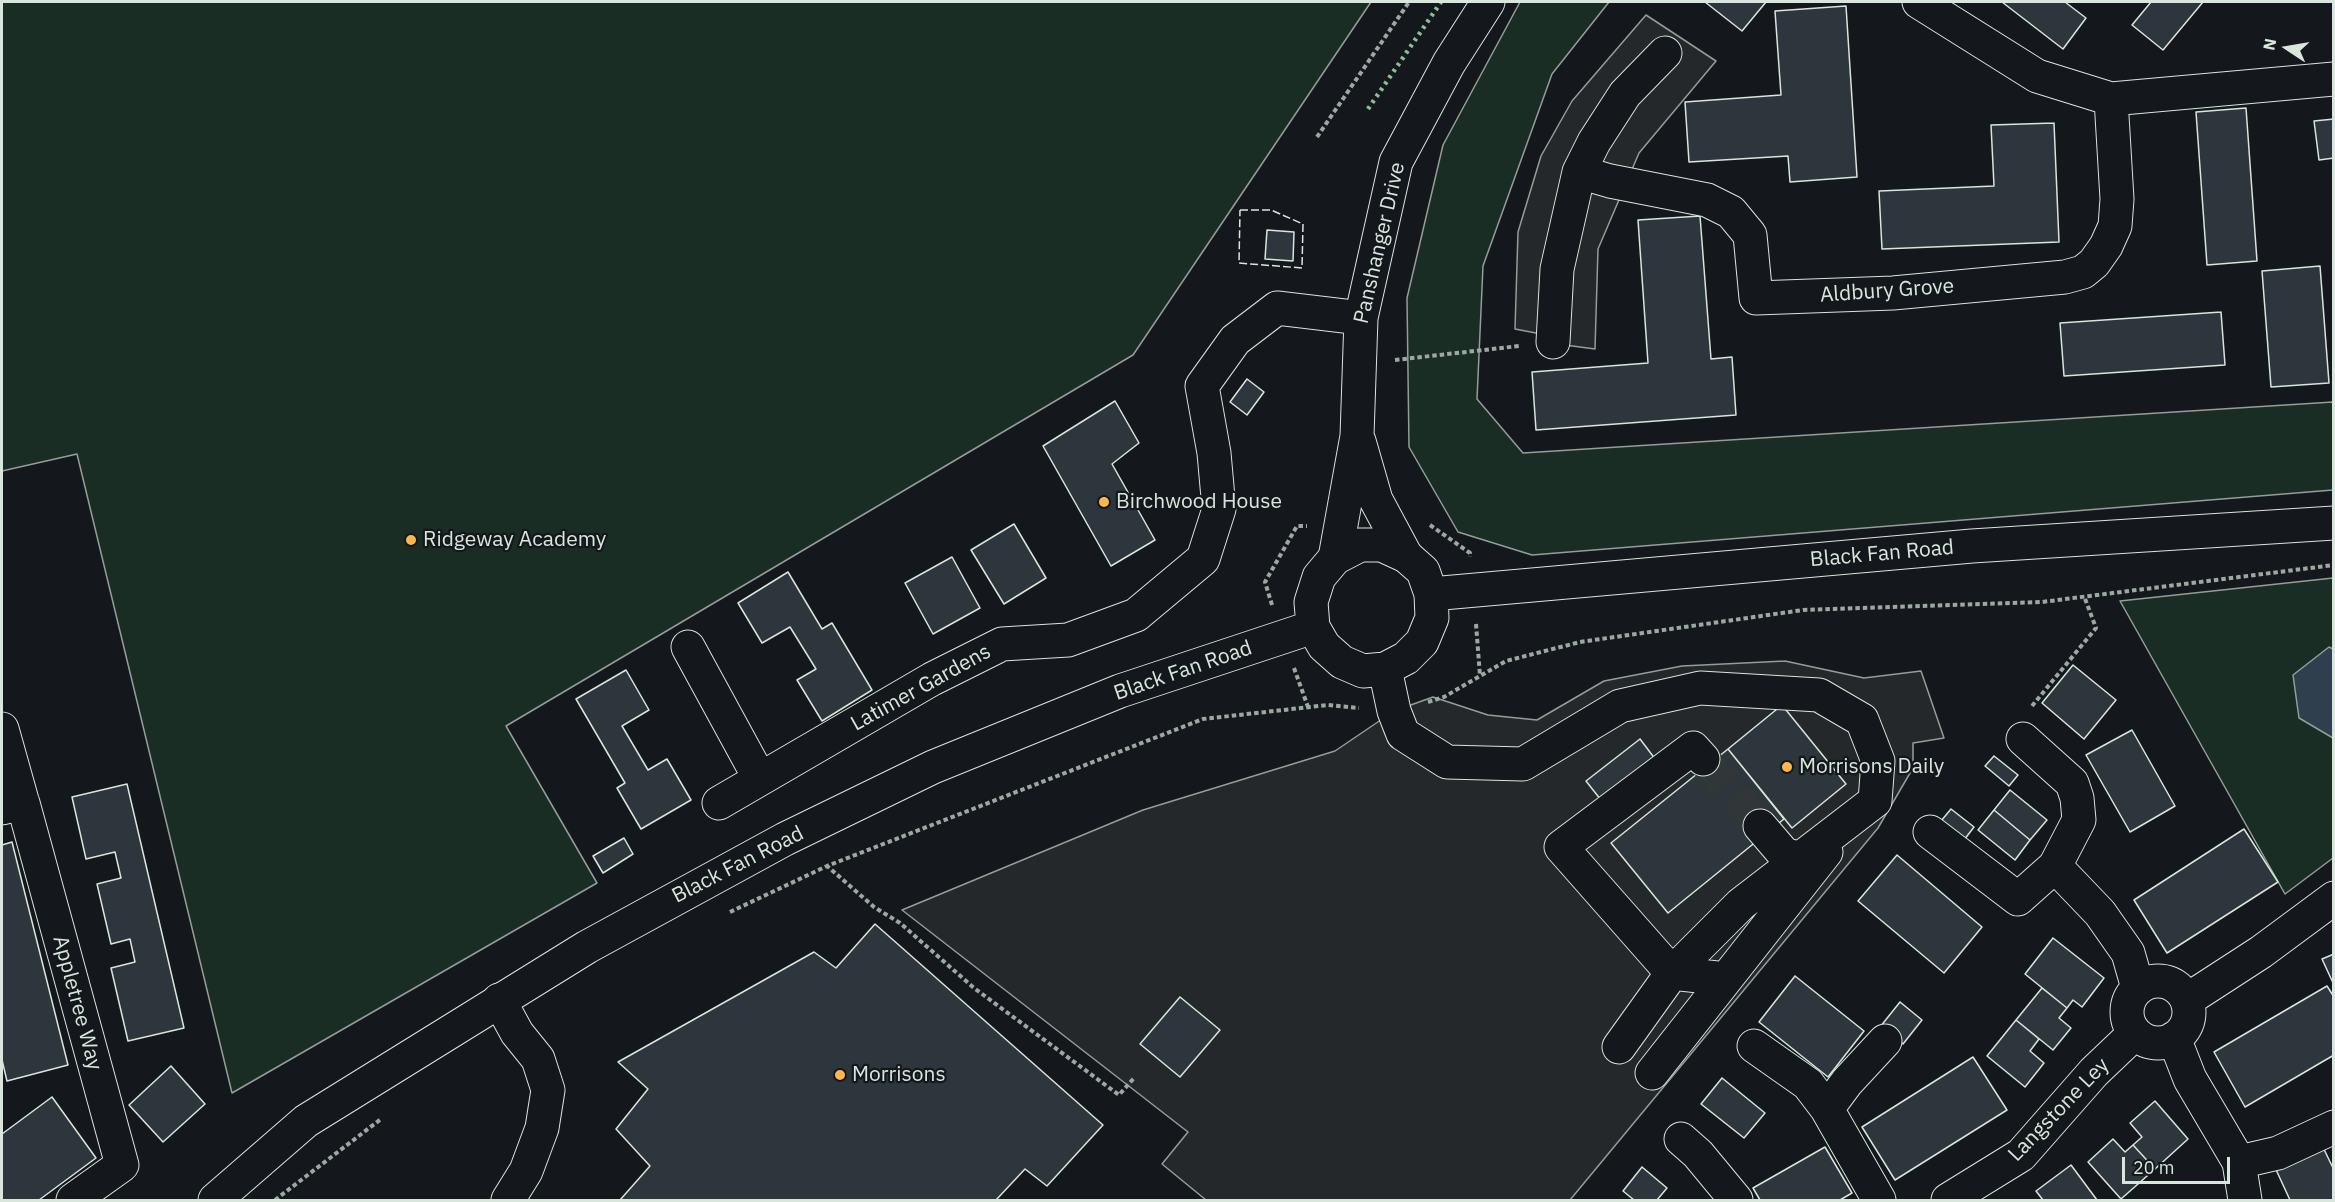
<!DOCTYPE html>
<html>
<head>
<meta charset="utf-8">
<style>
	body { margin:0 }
	#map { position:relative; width:2335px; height:1202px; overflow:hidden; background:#14181c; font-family:"IBM Plex Sans",sans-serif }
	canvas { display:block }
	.frame { position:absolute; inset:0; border:3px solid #d8e6dc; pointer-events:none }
	.north { position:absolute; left:2257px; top:18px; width:60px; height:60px; -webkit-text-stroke:4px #14181c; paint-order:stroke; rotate:282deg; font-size:16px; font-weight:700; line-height:24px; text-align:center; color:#d8e6dc }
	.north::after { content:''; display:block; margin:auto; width:21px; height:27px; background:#d8e6dc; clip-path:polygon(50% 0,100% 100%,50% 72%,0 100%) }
	.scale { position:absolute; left:2122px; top:1157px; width:108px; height:27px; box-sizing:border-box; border:3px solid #d8e6dc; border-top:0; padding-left:8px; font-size:18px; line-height:21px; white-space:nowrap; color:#d8e6dc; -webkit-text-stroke:4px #14181c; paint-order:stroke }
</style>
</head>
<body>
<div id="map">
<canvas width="2335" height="1202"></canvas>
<div class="frame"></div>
<div class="north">N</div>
<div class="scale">20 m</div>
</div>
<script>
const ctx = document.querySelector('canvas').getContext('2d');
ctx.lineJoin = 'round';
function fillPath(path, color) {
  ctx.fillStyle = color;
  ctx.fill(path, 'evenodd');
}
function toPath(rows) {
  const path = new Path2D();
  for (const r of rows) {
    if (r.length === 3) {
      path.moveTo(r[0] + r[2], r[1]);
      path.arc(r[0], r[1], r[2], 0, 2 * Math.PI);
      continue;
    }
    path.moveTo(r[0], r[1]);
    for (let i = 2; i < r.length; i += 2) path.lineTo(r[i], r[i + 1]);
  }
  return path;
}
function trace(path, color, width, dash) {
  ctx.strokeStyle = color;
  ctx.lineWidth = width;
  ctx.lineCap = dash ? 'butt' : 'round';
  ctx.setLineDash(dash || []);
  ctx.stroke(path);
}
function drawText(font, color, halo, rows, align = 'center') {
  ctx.font = font + ' "IBM Plex Sans",sans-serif';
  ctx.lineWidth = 4.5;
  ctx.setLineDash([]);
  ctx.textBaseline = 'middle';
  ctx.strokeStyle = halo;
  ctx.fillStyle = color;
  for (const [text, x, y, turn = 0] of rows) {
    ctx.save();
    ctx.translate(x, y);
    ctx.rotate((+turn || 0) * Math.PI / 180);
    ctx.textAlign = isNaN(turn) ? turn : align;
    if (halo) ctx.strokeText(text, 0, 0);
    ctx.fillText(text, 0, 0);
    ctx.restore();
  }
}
const green = toPath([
	[2,2,1371,2,1133,355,506,726,597,883,232,1093,77,454,2,471,2,2],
	[1520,2,1609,2,1552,74,1483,266,1477,399,1523,453,2333,402,2333,490,1532,555,1458,532,1409,447,1407,298,1443,145,1520,2],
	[2333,578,2333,858,2285,894,2120,601,2333,578]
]);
fillPath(green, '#1a2d24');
trace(green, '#939e99', 1.5);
const parking = toPath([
	[1646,15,1716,61,1639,153,1598,249,1595,349,1565,345,1541,334,1515,329,1518,232,1541,156,1572,101,1646,15],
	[1785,661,1864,678,1921,671,1944,738,1913,743,1913,768,1878,828,1570,1200,1206,1200,1162,1164,1188,1132,902,910,1143,810,1335,751,1394,711,1433,697,1488,715,1537,720,1604,681,1682,666,1785,661]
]);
fillPath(parking, '#24282b');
trace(parking, '#939e99', 1.5);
const water = toPath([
	[2329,647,2333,649,2333,738,2299,718,2293,675,2329,647]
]);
fillPath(water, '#2f3f4d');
trace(water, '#939e99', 1.5);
const building = toPath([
	[1705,2,1766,2,1742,31,1705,2],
	[2002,2,2065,2,2086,18,2063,49,2002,2],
	[2151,2,2203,2,2163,50,2132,25,2151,2],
	[1846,6,1857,177,1790,182,1788,156,1689,162,1685,102,1781,95,1775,11,1846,6],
	[2246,108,2257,261,2207,265,2196,112,2246,108],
	[2334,119,2334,158,2319,160,2314,121,2334,119],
	[2054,123,2059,242,1882,249,1879,191,1994,186,1991,125,2054,123],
	[1700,216,1711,359,1732,357,1736,415,1536,430,1532,372,1648,363,1638,220,1700,216],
	[1267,230,1294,232,1293,261,1265,259,1267,230],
	[2320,266,2329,383,2271,387,2262,271,2320,266],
	[2221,312,2225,365,2064,376,2060,323,2221,312],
	[1247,379,1264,392,1247,415,1230,402,1247,379],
	[1115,401,1139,443,1112,464,1155,540,1111,566,1043,446,1115,401],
	[1014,524,1046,578,1004,604,971,550,1014,524],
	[952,557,980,608,933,634,905,583,952,557],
	[788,572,822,629,832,623,872,690,822,721,797,680,816,669,790,627,762,643,738,603,788,572],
	[2073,665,2116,700,2084,739,2042,703,2073,665],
	[626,670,649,710,622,726,648,770,667,759,691,800,641,829,617,788,625,783,576,699,626,670],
	[1782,705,1846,784,1792,828,1728,749,1782,705],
	[2132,730,2175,806,2130,832,2086,755,2132,730],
	[1640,739,1662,768,1608,809,1586,781,1640,739],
	[1728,749,1784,819,1668,913,1611,843,1728,749],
	[1994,756,2018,775,2009,786,1985,766,1994,756],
	[127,784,184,1028,128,1041,111,968,135,962,130,939,111,944,97,884,121,878,115,852,86,859,72,797,127,784],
	[2010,790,2047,820,2030,840,1994,810,2010,790],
	[1951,809,1974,827,1964,840,1941,821,1951,809],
	[1994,810,2030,840,2015,860,1978,830,1994,810],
	[2244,829,2278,882,2167,953,2134,900,2244,829],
	[624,838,633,854,603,873,593,856,624,838],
	[12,842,68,1065,7,1081,2,1060,2,845,12,842],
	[1897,855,1982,927,1944,973,1858,901,1897,855],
	[875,924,1103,1125,1047,1186,1025,1169,996,1200,620,1200,650,1166,616,1129,648,1089,618,1062,814,952,836,968,875,924],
	[2053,938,2104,978,2082,1007,2073,1000,2067,1008,2025,974,2053,938],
	[2334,954,2334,985,2322,959,2334,954],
	[1795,976,1864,1031,1828,1077,1759,1022,1795,976],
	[2327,986,2334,997,2334,1055,2245,1107,2214,1052,2327,986],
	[2042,988,2067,1008,2059,1018,2071,1028,2053,1050,2016,1020,2042,988],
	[1180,997,1220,1030,1180,1077,1140,1044,1180,997],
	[1900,1002,1922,1020,1903,1044,1880,1027,1900,1002],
	[2016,1020,2039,1039,2030,1051,2044,1063,2025,1087,1987,1056,2016,1020],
	[1973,1057,2007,1110,1895,1180,1862,1127,1973,1057],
	[171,1066,205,1104,163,1142,129,1105,171,1066],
	[1722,1078,1765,1113,1744,1138,1701,1104,1722,1078],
	[52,1097,96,1158,39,1200,2,1200,2,1134,52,1097],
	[2155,1101,2188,1139,2155,1169,2133,1145,2142,1137,2130,1123,2155,1101],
	[2113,1139,2125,1152,2133,1145,2155,1169,2121,1199,2088,1162,2113,1139],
	[2319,1139,2334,1170,2334,1200,2290,1200,2272,1161,2319,1139],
	[1825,1147,1852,1193,1840,1200,1760,1200,1753,1188,1825,1147],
	[2071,1165,2097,1200,2043,1200,2036,1191,2071,1165],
	[1642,1167,1667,1188,1657,1200,1634,1200,1623,1191,1642,1167]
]);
fillPath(building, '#2c363c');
trace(building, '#d8e6dc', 1.5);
trace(toPath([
	[1703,759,1760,826]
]), '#313739', 33, [33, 16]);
const minor = toPath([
	[1919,2,2037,76,2111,99,2334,79],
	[1579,172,1610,181,1707,200,1731,212,1750,235,1756,298,1893,293,2065,277,2083,272,2094,263,2106,246,2115,226,2117,199,2111,99],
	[1553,342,1557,269,1579,172,1594,142,1625,94,1665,53],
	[1359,441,1376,500,1406,556],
	[1335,558,1357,436,1361,318,1396,162,1449,63,1488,2],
	[688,647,760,779],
	[1385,669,1394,711,1403,734,1447,762,1523,764,1620,706,1700,688,1819,695,1862,720,1878,761,1875,801,1741,904,1672,973,1619,1047],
	[2,729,23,804],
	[1703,759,1693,748,1561,847,1672,973,1726,979],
	[719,803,932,679,1002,644,1068,640,1136,615,1203,559,1219,509,1214,453,1202,386,1235,340,1277,308,1361,318],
	[2,808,23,803,122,1165,73,1200],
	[1760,826,1784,854,1798,858],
	[1930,832,2018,899,2055,866,2079,820,2077,798,2072,783,2023,739],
	[2055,866,2100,913,2128,953,2138,988],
	[2158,1012,31],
	[499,1000,517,1033,538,1059,548,1090,542,1128,526,1171,508,1200],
	[2187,1000,2261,952,2334,898],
	[2174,1038,2190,1079,2239,1162,2245,1200],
	[1754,1046,1808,1084,1827,1109,1879,1200],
	[1652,1073,1826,852],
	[1827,1109,1847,1082,1885,1041],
	[1681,1139,1698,1154,1736,1200],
	[2239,1162,2278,1153,2334,1127],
	[1948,1200,2021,1155,2094,1072,2135,1033]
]);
const major = toPath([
	[1360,545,1382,545,1406,556,1423,571,1431,594,1432,618,1422,642,1406,658,1385,669,1363,671,1342,662,1324,646,1313,627,1311,602,1319,577,1335,558,1360,545],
	[1431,594,1972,546,2334,523],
	[215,1200,306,1121,587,947,785,839,933,767,1120,691,1313,627]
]);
trace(minor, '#d8e6dc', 35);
trace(major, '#d8e6dc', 35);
trace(toPath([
	[1317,137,1409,2],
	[1395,360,1519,346],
	[1430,525,1470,553,1470,557],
	[1272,605,1265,582,1297,526,1307,526],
	[1476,624,1480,676],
	[1294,668,1308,707],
	[1428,702,1444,697,1506,661,1580,642,1803,610,2042,602,2334,565],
	[2032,706,2096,628,2084,596],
	[826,865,874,907,900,923,974,988,1119,1095,1134,1078],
	[730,912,827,866,1203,719,1328,705,1359,708],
	[275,1200,381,1119]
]), '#9da8a2', 4, [4.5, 3]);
trace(minor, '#14181c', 33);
trace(major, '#14181c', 33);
trace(toPath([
	[1368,109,1441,2]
]), '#8ac095', 4.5, [3, 4.5]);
trace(toPath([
	[1240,210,1271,210,1303,224,1302,268,1239,263,1240,210]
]), '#d8e6dc', 1.5, [8, 3]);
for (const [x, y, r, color] of [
	[1104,502,6,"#ffb74d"],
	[411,540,6,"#ffb74d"],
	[1787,767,6,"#ffb74d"],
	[840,1075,6,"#ffb74d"]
]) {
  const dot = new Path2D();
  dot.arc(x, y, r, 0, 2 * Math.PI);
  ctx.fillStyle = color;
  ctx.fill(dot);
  trace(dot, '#14181c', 2);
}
drawText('21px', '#d8e6dc', '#14181c', [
	["Panshanger Drive",1380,243,-77],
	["Aldbury Grove",1887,291,-4],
	["Black Fan Road",1882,554,-5],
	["Black Fan Road",1183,671,-19],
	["Latimer Gardens",921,688,-29],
	["Black Fan Road",738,865,-27],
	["Appletree Way",77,1003,75],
	["Langstone Ley",2059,1110,-46]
]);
drawText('21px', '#d8e6dc', '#14181c', [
	["Birchwood House",1116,502],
	["Ridgeway Academy",423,540],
	["Morrisons Daily",1799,767],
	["Morrisons",852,1075]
], 'left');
</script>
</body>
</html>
